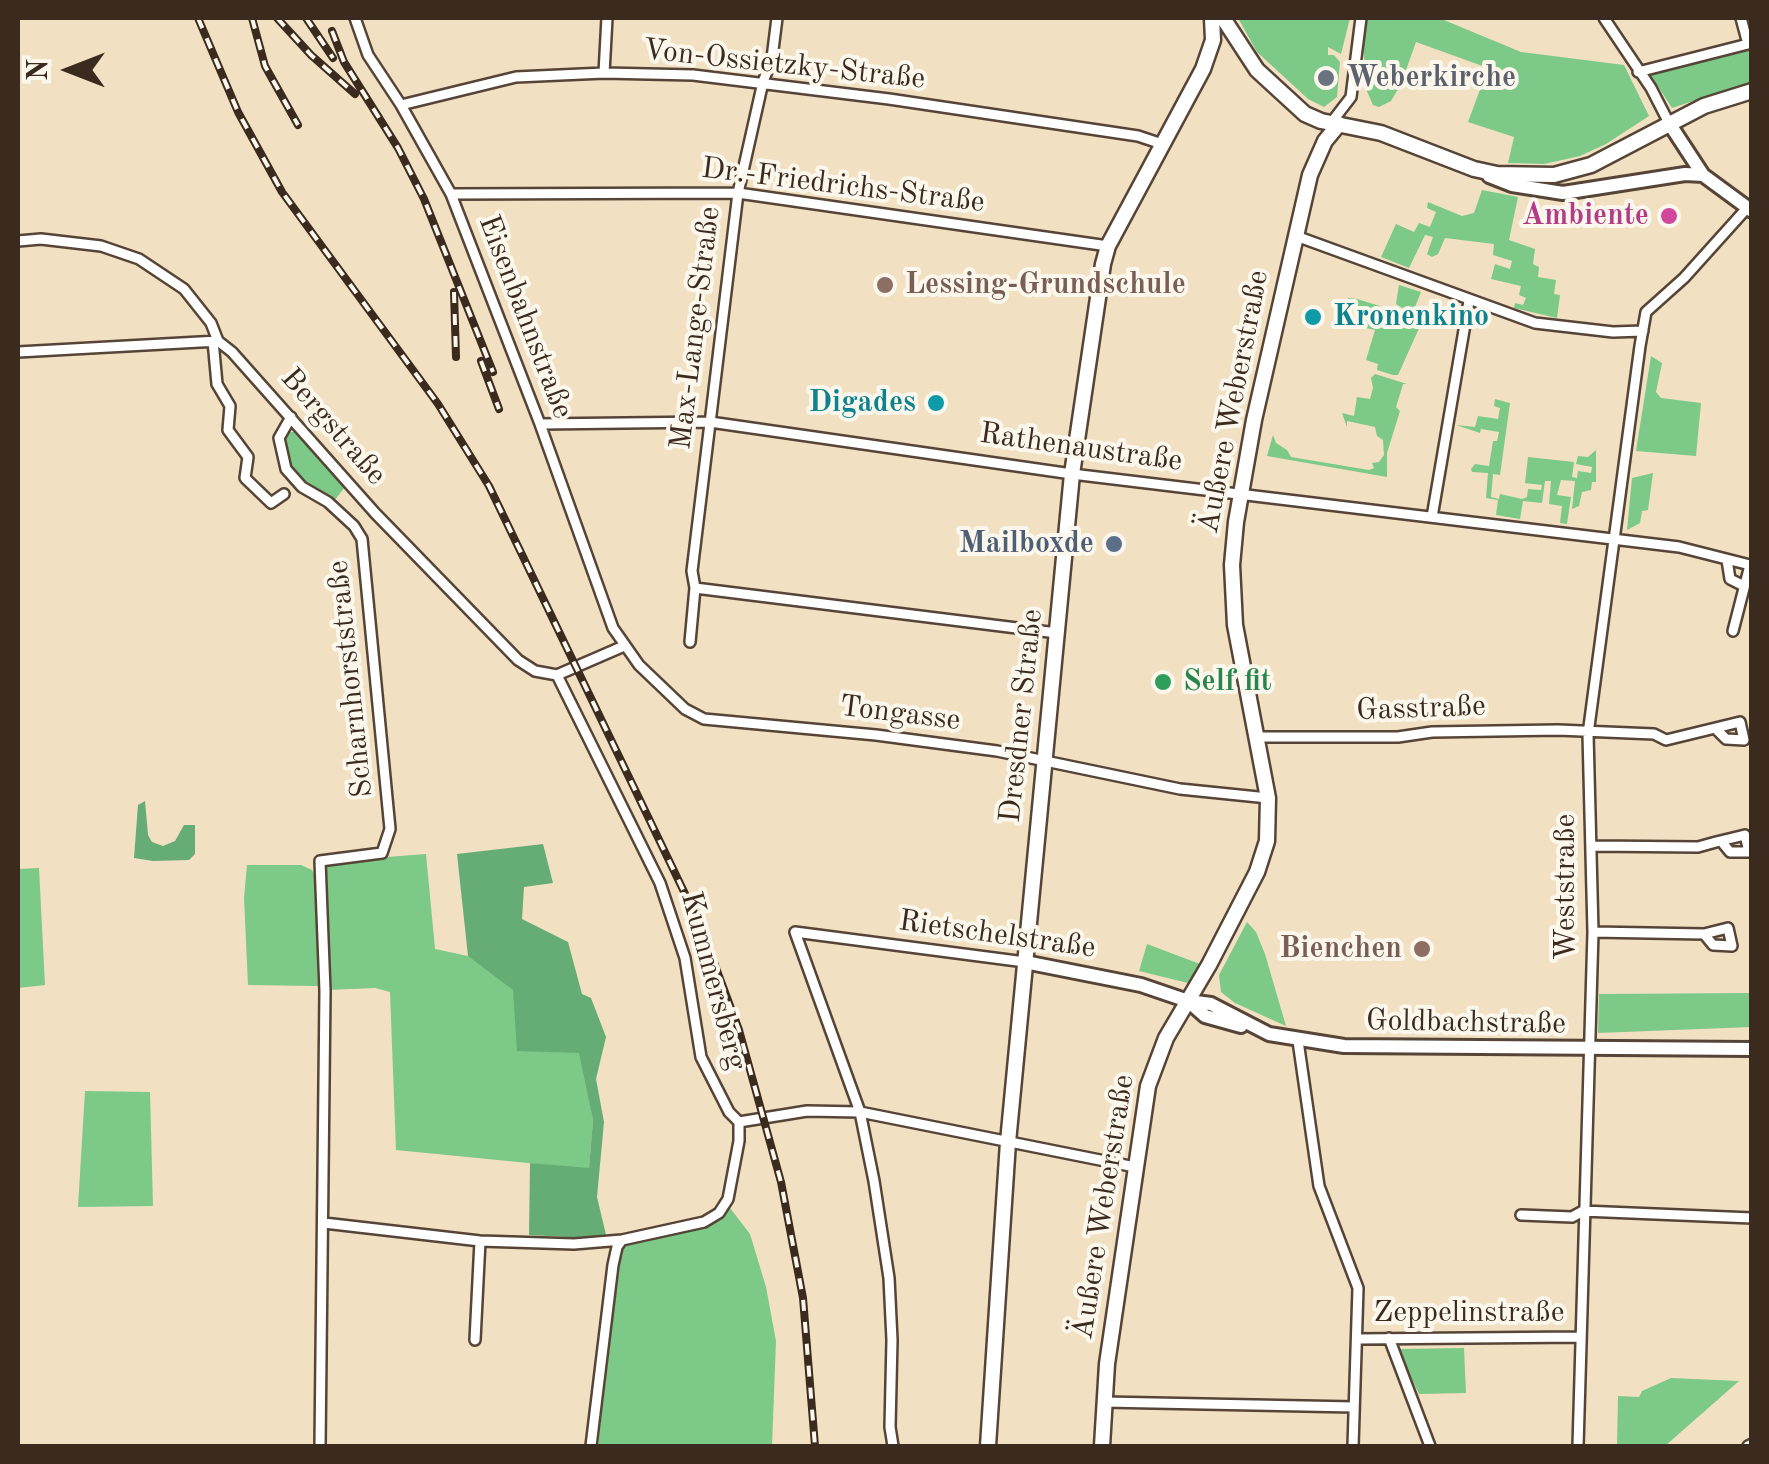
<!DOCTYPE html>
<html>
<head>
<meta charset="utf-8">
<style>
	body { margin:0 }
	#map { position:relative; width:1769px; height:1464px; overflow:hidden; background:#f2e0c2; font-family:"Old Standard TT",serif }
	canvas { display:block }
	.frame { position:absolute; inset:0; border:20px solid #3b2a1e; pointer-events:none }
	.north { position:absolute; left:20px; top:20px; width:100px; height:100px; -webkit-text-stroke:8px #fbf7ec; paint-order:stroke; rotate:270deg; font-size:28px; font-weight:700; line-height:40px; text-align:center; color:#3b2a1e }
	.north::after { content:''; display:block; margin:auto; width:35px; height:45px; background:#3b2a1e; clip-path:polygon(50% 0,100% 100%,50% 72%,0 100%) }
</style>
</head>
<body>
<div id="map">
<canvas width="1769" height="1464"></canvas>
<div class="frame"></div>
<div class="north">N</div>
</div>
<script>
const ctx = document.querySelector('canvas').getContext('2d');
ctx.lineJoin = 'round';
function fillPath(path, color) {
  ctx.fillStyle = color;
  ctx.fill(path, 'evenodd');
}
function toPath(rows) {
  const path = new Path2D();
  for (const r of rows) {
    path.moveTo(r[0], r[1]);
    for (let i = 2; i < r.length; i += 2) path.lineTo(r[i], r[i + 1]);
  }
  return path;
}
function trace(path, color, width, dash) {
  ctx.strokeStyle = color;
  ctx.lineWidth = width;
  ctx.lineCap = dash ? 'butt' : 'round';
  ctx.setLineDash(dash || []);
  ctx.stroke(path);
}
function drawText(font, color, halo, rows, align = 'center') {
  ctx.font = font + ' "Old Standard TT",serif';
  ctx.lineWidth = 8;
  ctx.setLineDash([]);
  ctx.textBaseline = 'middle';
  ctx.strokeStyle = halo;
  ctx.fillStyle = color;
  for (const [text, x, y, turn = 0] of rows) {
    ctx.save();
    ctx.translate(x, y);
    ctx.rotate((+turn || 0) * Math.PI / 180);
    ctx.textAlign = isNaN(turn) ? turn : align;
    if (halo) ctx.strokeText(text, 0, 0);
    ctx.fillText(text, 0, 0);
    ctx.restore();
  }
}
fillPath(toPath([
	[1238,18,1350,18,1341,54,1328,47,1328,55,1334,55,1340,62,1337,97,1324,107,1308,99,1257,52],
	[1367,18,1439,18,1521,52,1624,65,1649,116,1606,144,1580,156,1544,164,1508,163,1514,137,1468,122,1488,68,1416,42,1401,84,1391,101,1379,107,1373,105,1366,89,1363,37],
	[1751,46,1751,82,1672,108,1648,71],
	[1482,190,1518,197,1509,240,1535,249,1533,264,1539,267,1538,277,1556,280,1554,294,1560,295,1557,318,1514,308,1515,303,1523,305,1526,298,1519,295,1521,286,1491,279,1495,264,1510,269,1512,261,1493,255,1494,244,1445,238,1438,254,1432,257,1427,254,1433,237,1425,235,1409,268,1381,257,1396,224,1414,232,1419,223,1430,227,1436,212,1427,208,1428,202,1462,216,1474,213],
	[1399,285,1421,292,1413,312,1421,324,1398,375,1393,375,1377,370,1378,364,1366,360,1375,330,1340,322,1340,315,1361,321,1364,310,1345,304,1348,298,1357,299,1380,306,1373,324,1395,329,1404,309,1396,304],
	[1651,356,1662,363,1656,392,1661,398,1701,403,1696,456,1636,451],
	[1375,374,1407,384,1403,384,1396,407,1400,411,1387,453,1387,477,1267,456,1273,435,1276,443,1287,450,1291,457,1369,470,1374,468,1372,463,1379,462,1384,455,1383,440,1377,436,1375,427,1347,421,1347,427,1342,413,1354,416,1357,397,1370,399,1373,388,1371,378],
	[1495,399,1510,403,1500,475,1493,474,1491,497,1499,499,1500,494,1522,499,1527,497,1528,489,1541,490,1542,485,1525,483,1528,457,1574,462,1572,477,1577,478,1578,471,1591,473,1592,467,1576,464,1578,456,1588,457,1596,450,1596,482,1592,482,1591,490,1582,492,1579,506,1572,509,1575,481,1561,480,1557,495,1571,497,1567,524,1560,523,1562,506,1549,504,1551,481,1545,481,1542,503,1523,501,1520,519,1496,515,1498,500,1486,498,1488,473,1472,472,1471,469,1475,464,1489,466,1493,441,1497,441,1499,432,1481,429,1480,433,1456,425,1475,427,1478,416,1498,419,1500,408,1494,406],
	[289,432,296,432,345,487,334,501,303,482,290,469,284,444],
	[1653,473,1648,510,1642,511,1640,523,1627,530,1632,478],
	[426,854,435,949,468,956,499,976,582,1055,593,1120,589,1169,396,1150,390,992,375,988,327,990,322,862],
	[247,865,301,865,312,870,315,876,318,986,248,985,244,898],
	[39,868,45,985,18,988,18,869],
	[1247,922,1256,932,1265,954,1286,1026,1235,1003,1221,992,1219,975],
	[1147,944,1200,964,1188,983,1139,971],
	[1751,993,1751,1027,1598,1033,1599,994],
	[85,1091,150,1092,153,1206,78,1207],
	[730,1208,750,1234,766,1287,776,1341,772,1446,598,1446,621,1248,633,1243,708,1226],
	[1464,1348,1466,1393,1419,1394,1397,1349],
	[1671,1378,1739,1381,1665,1446,1617,1446,1618,1396,1639,1397,1642,1391]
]), '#7cc988');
fillPath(toPath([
	[145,801,148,835,152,842,163,846,175,841,184,825,195,825,195,854,189,860,153,861,134,858,138,805],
	[543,844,553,883,524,887,522,919,568,942,582,994,591,998,606,1037,596,1079,604,1122,597,1197,607,1239,529,1235,530,1163,589,1168,593,1120,579,1053,517,1051,513,990,468,956,457,854]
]), '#65ad74');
const street = toPath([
	[355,18,368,55,401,105,451,194,540,424,613,628,639,665,685,709,704,719,876,735,997,751,1180,789,1268,798],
	[1604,18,1651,88,1669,123],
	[1741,18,1748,44],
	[1638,72,1752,43],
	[604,73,607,18],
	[401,105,516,77,604,73,693,75,889,99,1138,136,1162,144],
	[1331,123,1351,97,1361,18],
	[451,194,738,193,1108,246],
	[1296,236,1535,323,1613,332,1643,331],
	[18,241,41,239,101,246,139,259,184,289,211,323,218,341],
	[213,341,217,384,230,406,228,430,248,457,245,478,271,503,284,494],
	[18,352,218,341,232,352,375,513,518,660,535,671,557,675],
	[291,417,279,438,286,469,302,487,328,502,354,526,362,539,390,829,382,853,320,861,325,991,320,1446],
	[540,424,710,422,1072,474,1679,547,1750,565,1733,631],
	[1432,517,1469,301],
	[1727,560,1730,579,1744,586],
	[695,588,1057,633],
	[690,642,695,588,692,571,738,193,763,82,772,58,777,18],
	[557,675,624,646],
	[1256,737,1398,737,1432,732,1558,730,1654,734,1666,740,1740,722,1744,740,1726,739,1716,729],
	[1593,846,1698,847,1716,842,1745,835,1749,852,1730,852,1721,841],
	[1593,932,1704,934,1728,928,1732,946,1713,945,1704,934],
	[1298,1041,1319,1186,1358,1288,1353,1446],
	[739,1122,807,1111,860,1112,1135,1167],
	[1521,1215,1572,1217,1583,1211,1752,1218],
	[324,1223,480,1241,574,1244,622,1240,704,1222,719,1213,728,1199,739,1141,739,1122,729,1112,701,1057,685,958,660,883,557,675],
	[1389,1338,1430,1446],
	[1358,1339,1580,1337],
	[475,1340,480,1241],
	[1104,1402,1354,1407],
	[591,1446,613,1265,617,1247,622,1240],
	[893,1446,890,1427,892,1340,889,1278,874,1181,860,1112,795,932,1025,962],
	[1578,1446,1593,932,1588,734,1640,346,1646,312,1684,278,1747,208],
	[1748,1446,1752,1444]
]);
const secondary = toPath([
	[1669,123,1703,175,1752,211],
	[1489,176,1512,185,1563,193,1685,174,1703,175],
	[1025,962,1141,985,1188,1001,1205,1016,1241,1026],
	[1188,1001,1211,1004,1269,1034,1344,1046,1752,1049]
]);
const primary = toPath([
	[1223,18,1257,70,1305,114,1321,121,1381,133,1474,169,1497,174,1554,175,1591,165,1704,106,1752,91],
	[988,1446,1008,1142,1072,474,1103,264,1108,246,1203,69,1213,40,1212,18],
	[1102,1446,1107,1364,1148,1086,1166,1038,1209,965,1257,872,1267,841,1268,798,1235,625,1232,565,1236,522,1254,420,1310,175,1325,141,1339,124]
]);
trace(street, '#564537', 14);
trace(secondary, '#564537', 18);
trace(primary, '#564537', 19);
trace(street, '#fff', 9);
trace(secondary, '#fff', 12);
trace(primary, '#fff', 14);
const rail = toPath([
	[198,18,238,112,282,192,438,404,489,486,700,925,739,1030,781,1182,803,1298,815,1446],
	[252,18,265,66,298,125],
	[277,18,311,55,355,94],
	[306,18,333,58],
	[332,31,344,62,398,148,424,199,493,372],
	[454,292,456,357],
	[481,361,499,409]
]);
trace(rail, '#3b2a1e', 8);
trace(rail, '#fbf7ec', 4, [11]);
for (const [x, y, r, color] of [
	[1326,78,10,"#6b7280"],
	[1669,216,10,"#d1479c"],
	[885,285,10,"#8d6e63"],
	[1313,317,10,"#0f9aa8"],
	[936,403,10,"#0f9aa8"],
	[1114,544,10,"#5c6f8a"],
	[1163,682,10,"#2e9e5b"],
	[1422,949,10,"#8d6e63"]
]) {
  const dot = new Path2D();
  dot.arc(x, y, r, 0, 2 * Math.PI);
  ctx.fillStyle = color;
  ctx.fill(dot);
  trace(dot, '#fbf7ec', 4);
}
drawText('30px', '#3b2a1e', '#fbf7ec', [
	["Von-Ossietzky-Straße",784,65,6],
	["Dr.-Friedrichs-Straße",843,186,7],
	["Eisenbahnstraße",525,317,69],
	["Max-Lange-Straße",696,328,-83],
	["Äußere Weberstraße",1234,402,-79],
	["Bergstraße",333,427,49],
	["Rathenaustraße",1081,448,8],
	["Scharnhorststraße",351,679,-96],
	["Gasstraße",1421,709,-2],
	["Tongasse",900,714,7],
	["Dresdner Straße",1022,716,-84],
	["Weststraße",1566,887,-90],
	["Rietschelstraße",997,935,8],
	["Kummersberg",713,981,75],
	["Goldbachstraße",1466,1023,1],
	["Äußere Weberstraße",1104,1207,-81],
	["Zeppelinstraße",1469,1313]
]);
drawText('bold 30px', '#5b616d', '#fbf7ec', [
	["Weberkirche",1346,78]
], 'left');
drawText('bold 30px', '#b23c85', '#fbf7ec', [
	["Ambiente",1649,216]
], 'right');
drawText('bold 30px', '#785e54', '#fbf7ec', [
	["Lessing-Grundschule",905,285],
	["Bienchen",1402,949,"right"]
], 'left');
drawText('bold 30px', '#0d838f', '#fbf7ec', [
	["Kronenkino",1333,317],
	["Digades",916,403,"right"]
], 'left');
drawText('bold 30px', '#4e5e75', '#fbf7ec', [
	["Mailboxde",1094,544]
], 'right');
drawText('bold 30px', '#27864d', '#fbf7ec', [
	["Self fit",1183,682]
], 'left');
</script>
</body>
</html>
